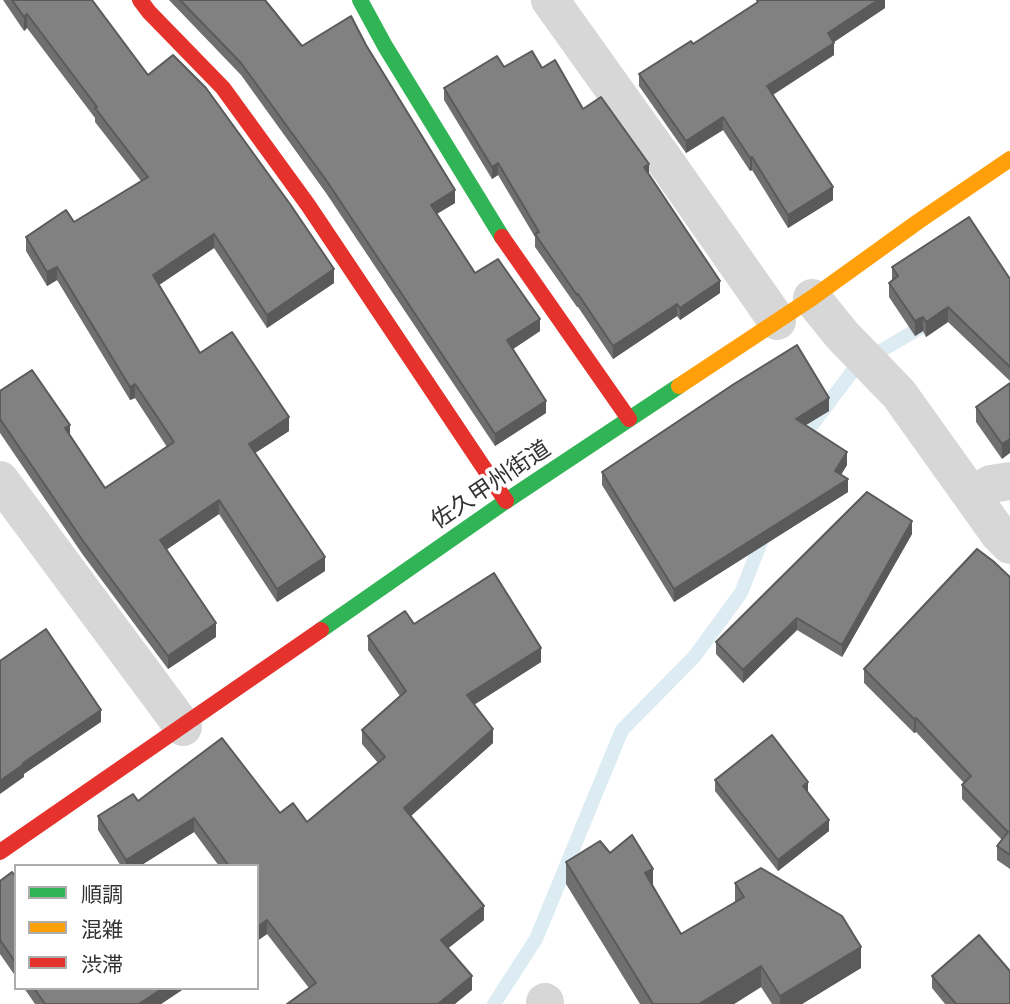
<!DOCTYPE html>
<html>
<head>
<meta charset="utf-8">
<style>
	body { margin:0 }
	#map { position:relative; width:1010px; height:1004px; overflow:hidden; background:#fff; font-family:Montserrat,"Noto Sans JP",sans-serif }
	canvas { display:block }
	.legend { position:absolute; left:14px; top:864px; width:245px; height:126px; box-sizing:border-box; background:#fff; border:2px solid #adadad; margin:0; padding:9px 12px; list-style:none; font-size:21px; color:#333 }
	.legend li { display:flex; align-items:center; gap:14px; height:35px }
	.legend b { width:35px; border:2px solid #adadad }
</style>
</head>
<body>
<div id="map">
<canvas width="1010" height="1004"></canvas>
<ul class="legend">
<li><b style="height:9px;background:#30b455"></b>順調</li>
<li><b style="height:9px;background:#ff9f0a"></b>混雑</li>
<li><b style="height:9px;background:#e5322d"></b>渋滞</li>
</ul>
</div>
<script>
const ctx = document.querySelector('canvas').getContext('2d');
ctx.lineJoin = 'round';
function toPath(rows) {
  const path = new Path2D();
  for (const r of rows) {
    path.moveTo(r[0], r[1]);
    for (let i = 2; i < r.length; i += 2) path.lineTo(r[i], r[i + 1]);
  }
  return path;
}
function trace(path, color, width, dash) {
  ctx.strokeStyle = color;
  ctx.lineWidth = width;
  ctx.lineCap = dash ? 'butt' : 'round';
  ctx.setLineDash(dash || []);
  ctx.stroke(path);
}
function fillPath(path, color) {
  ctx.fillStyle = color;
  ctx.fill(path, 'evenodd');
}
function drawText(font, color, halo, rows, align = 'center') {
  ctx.font = font + ' Montserrat,"Noto Sans JP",sans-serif';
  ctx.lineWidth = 7;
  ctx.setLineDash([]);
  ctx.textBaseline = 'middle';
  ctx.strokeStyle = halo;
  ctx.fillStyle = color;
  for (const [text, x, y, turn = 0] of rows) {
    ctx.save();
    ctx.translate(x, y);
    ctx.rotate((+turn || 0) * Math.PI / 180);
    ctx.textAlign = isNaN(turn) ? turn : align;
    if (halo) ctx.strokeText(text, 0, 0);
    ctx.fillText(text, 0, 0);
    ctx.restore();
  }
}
trace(toPath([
	[801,445,806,433,858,364,927,324],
	[494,1004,536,939,622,730,694,657,741,593,765,532]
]), '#ddebf3', 14);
trace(toPath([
	[550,0,670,168,777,321],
	[812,298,842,335,899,394,999,534,1010,545],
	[0,480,183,727],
	[972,495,991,484,1010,481],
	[545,1002,545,1004]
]), '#d7d7d7', 38);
trace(toPath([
	[360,0,385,46,502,237],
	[321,630,506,501,679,386]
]), '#30b455', 16);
trace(toPath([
	[679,386,812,298,919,221,1010,159]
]), '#ff9f0a', 16);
trace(toPath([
	[140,0,149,12,223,88,308,205,506,501],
	[502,237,629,419],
	[0,852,321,630]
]), '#e5322d', 16);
fillPath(toPath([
	[3,0,92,0,148,75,334,283,267,328,214,248,159,285,200,353,289,431,255,453,325,571,277,602,219,514,166,550,216,637,168,669,83,555,0,433,0,391,70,435,105,488,167,447,135,398,130,400,57,280,47,286,26,251,26,237,74,222,141,181,95,122,95,118,27,28,24,31],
	[169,0,265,0,302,46,455,203,437,214,475,273,540,331,513,349,546,413,495,446,326,193,241,75],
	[757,0,885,0,885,8,834,42,834,55,773,95,833,200,788,228,752,170,750,171,723,130,686,153,639,86,639,74,693,44,757,3],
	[504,67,542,68,649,175,720,293,680,320,677,316,613,359,578,307,577,307,535,247,535,237,498,175,492,179,444,100,444,88],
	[892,267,1010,279,1010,381,948,322,926,337,923,331,915,336,889,297,889,283,892,280],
	[1010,383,1002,459,976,422,976,407],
	[829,411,806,425,847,465,841,475,848,492,674,602,602,485,602,472],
	[912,534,842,657,797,630,743,683,716,654,716,642],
	[1010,577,1010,869,997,860,997,846,1002,840,962,799,962,785,964,783,916,732,914,733,864,683,864,669],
	[414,624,541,662,474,705,493,743,411,816,484,920,448,948,472,990,309,988,267,934,257,941,257,866,219,866,194,832,140,866,121,866,98,830,98,816,138,801,280,813,307,822,378,763,362,744,362,730,400,696,368,650,368,636],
	[715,780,808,792,829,831,778,871,715,791],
	[610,853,653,886,681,934,735,902,735,883,861,968,802,1004,772,1004,761,987,734,1004,640,1004,566,884,566,862],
	[16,877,16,977,0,954,0,881],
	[932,976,1010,1004,945,1004,932,988],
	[24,988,185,988,161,1004,35,1004]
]), '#6f6f6f');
fillPath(toPath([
	[878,0,885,0,885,8,828,46,828,33],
	[27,14,27,28,24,31,24,17],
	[834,43,834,55,767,98,767,86],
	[723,117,723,130,686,153,686,141],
	[752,157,752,170,750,171,750,158],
	[498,163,498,175,492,179,492,167],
	[649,164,649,176,644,167],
	[833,187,833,200,788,228,788,215],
	[455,190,455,203,431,217,431,205],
	[214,234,214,248,153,289,153,275],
	[57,267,57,280,47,286,47,272],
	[334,269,334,283,267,328,267,315],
	[720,281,720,293,680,320,680,308],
	[677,304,677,316,613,359,613,346],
	[948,307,948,322,926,337,926,322],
	[923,317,923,331,915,336,915,321],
	[540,319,540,331,507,353,507,340],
	[135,384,135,398,130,400,130,387],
	[829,398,829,411,796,431,796,419],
	[546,401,546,413,495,446,495,434],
	[289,417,289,431,249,457,249,444],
	[70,425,70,439,65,428],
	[1010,439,1010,453,1002,459,1002,444],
	[847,452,847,465,835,484,835,471],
	[848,479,848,492,674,602,674,589],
	[219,500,219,514,160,554,160,540],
	[912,521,912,534,842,657,842,645],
	[325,557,325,571,277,602,277,589],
	[797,618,797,630,743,683,743,670],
	[216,623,216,637,168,669,168,656],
	[541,648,541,662,467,709,467,695],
	[101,710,101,722,24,774,24,777,0,794,0,781,23,763],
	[916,718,916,732,914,733,914,719],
	[493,729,493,743,404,822,404,808],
	[808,782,808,793,803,786],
	[194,818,194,832,140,866,126,866,126,860],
	[829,820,829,831,778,871,778,860],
	[653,869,653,890,645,873],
	[484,906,484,920,441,954,441,940],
	[267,920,267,934,257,941,257,927],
	[861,947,861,968,802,1004,780,1004,780,996],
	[761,966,761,987,734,1004,699,1004],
	[472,976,472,990,455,1004,438,1004],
	[163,988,185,988,161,1004,139,1004]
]), '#5a5a5a');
const building = toPath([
	[12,0,92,0,148,75,173,55,206,88,290,204,334,269,267,315,214,234,153,275,200,353,232,332,289,417,249,444,325,557,277,589,219,500,160,540,216,623,168,656,83,541,0,419,0,391,32,370,70,425,65,428,105,488,174,442,135,384,130,387,57,267,47,272,26,237,66,210,74,222,148,177,95,108,97,107,27,14,24,17,12,0],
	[180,0,265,0,302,46,351,16,366,45,455,190,431,205,475,273,498,259,540,319,507,340,546,401,495,434,326,180,241,63,180,0],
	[757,0,878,0,828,33,834,43,767,86,833,187,788,215,752,157,750,158,723,117,686,141,639,74,691,41,693,44,758,2,757,0],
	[532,51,542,68,555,60,583,109,601,97,649,164,644,167,720,281,680,308,677,304,613,346,578,294,577,295,535,234,539,232,498,163,492,167,444,88,497,56,504,67,532,51],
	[969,217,1010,279,1010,367,948,307,926,322,923,317,915,321,889,283,898,276,892,267,969,217],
	[797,345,829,398,796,419,847,452,835,471,848,479,674,589,602,472,734,384,797,345],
	[1010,383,1010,439,1002,444,976,407,1010,383],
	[867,492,912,521,842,645,797,618,743,670,716,642,867,492],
	[977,549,993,561,1010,577,1010,855,997,846,1008,832,962,785,971,776,916,718,914,719,864,669,977,549],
	[494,573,541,648,467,695,493,729,404,808,484,906,441,940,472,976,438,1004,287,1004,316,983,267,920,257,927,257,866,229,866,194,818,126,860,98,816,133,794,138,801,222,738,280,813,293,803,307,822,385,757,362,730,406,691,368,636,405,611,414,624,494,573],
	[46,629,101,710,23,763,24,764,0,781,0,661,46,629],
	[772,735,808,782,803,786,829,820,778,860,715,780,772,735],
	[632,835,653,869,645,873,681,934,744,897,735,883,761,868,842,916,861,947,780,996,761,966,699,1004,653,1004,566,862,600,841,610,853,632,835],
	[12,872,16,877,16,963,0,940,0,881,12,872],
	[979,935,1010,971,1010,1004,956,1004,932,976,979,935],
	[34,988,163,988,139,1004,45,1004,34,988]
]);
fillPath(building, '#818181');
trace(building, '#5a5a5a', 2);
drawText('23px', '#333', '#fff', [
	["佐久甲州街道",491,485,-34]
]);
</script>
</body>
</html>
